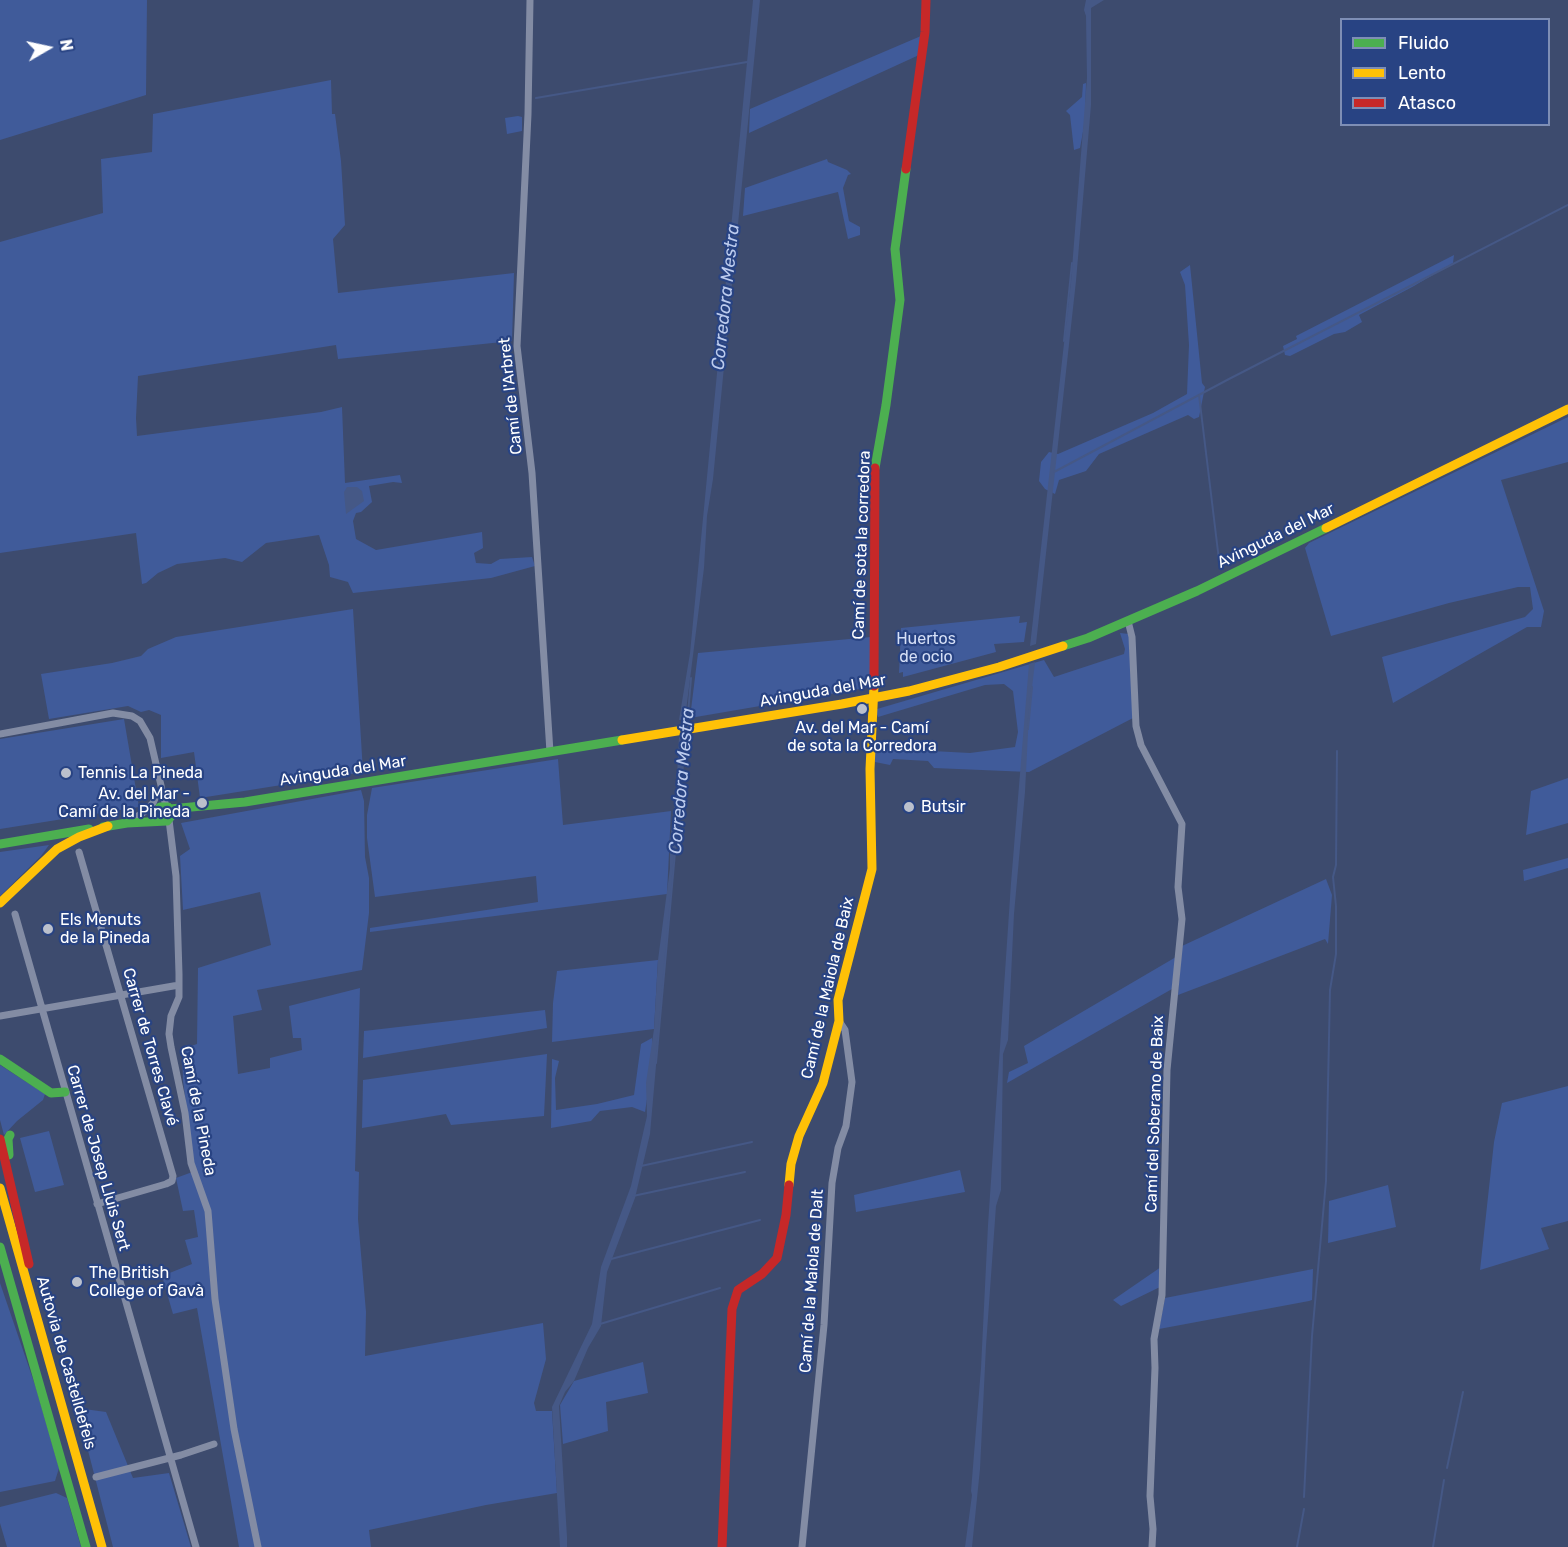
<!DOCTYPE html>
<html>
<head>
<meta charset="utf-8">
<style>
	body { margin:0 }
	#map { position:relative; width:1568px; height:1547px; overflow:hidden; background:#3d4b6e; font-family:Rubik,sans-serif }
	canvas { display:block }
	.legend { position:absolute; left:1340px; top:18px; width:210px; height:108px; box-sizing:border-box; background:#284383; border:2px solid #7e8eb5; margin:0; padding:8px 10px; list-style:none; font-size:18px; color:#fff }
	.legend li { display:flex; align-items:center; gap:12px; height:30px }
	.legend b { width:30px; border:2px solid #7e8eb5 }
	.north { position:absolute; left:18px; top:18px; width:60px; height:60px; -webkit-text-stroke:4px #284383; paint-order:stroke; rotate:81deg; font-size:16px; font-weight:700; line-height:24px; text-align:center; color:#fff }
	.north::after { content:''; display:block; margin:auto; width:21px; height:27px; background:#fff; clip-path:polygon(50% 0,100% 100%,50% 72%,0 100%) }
</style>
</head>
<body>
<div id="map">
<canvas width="1568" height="1547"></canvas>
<ul class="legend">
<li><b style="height:8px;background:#4caf50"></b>Fluido</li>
<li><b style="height:8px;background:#ffc107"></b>Lento</li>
<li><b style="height:8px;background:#c62828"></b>Atasco</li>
</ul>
<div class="north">N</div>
</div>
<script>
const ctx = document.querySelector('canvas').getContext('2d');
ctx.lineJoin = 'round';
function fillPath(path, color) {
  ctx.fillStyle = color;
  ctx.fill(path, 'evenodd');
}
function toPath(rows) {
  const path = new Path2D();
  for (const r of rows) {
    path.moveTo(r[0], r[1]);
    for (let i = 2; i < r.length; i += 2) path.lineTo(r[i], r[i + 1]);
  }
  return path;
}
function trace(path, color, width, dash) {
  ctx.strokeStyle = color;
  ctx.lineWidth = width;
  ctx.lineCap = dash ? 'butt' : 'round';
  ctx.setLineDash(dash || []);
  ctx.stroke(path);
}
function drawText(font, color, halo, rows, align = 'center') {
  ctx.font = font + ' Rubik,sans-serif';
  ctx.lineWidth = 4.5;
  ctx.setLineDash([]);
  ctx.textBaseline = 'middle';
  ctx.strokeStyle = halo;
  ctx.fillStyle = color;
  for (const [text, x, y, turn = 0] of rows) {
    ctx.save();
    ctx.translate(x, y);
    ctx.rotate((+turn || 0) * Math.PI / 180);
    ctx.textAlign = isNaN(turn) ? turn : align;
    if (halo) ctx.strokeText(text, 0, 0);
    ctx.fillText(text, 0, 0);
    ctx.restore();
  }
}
fillPath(toPath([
	[0,0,147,0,146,95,0,140],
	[921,36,919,55,749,133,750,109],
	[331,80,332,114,335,114,341,161,345,225,333,239,338,293,514,273,512,341,338,359,336,345,138,376,136,418,137,436,321,412,342,407,345,483,400,475,402,483,393,482,369,486,372,502,361,512,356,513,353,521,356,539,376,550,482,532,483,548,474,553,476,563,491,564,500,559,532,557,535,566,491,578,353,593,348,582,330,577,329,565,319,535,266,543,242,562,225,558,177,564,158,573,146,583,142,584,136,533,0,553,0,242,103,213,101,159,152,152,153,114],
	[1086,83,1085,121,1080,148,1074,150,1070,115,1066,111,1082,97,1083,84],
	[518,116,522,117,522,131,507,134,505,118],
	[827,159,828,162,847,170,851,174,848,175,843,188,849,221,860,227,860,235,848,239,838,192,743,216,745,188],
	[1454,255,1453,263,1414,286,1359,315,1362,322,1345,332,1334,334,1290,356,1285,355,1283,346,1297,339,1296,336],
	[1190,265,1202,383,1205,387,1199,417,1194,419,1188,415,1099,454,1086,471,1059,480,1055,494,1045,489,1039,481,1041,462,1049,452,1058,454,1153,413,1187,394,1189,345,1185,285,1180,272],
	[1568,417,1568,462,1501,480,1544,611,1541,627,1527,627,1393,703,1382,657,1525,617,1533,609,1530,587,1518,587,1449,603,1331,636,1305,548,1309,543],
	[353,609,363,772,200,798,194,752,161,758,161,715,149,710,141,712,128,706,49,719,41,674,112,663,141,656,148,649,176,637],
	[1020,616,1019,623,1027,622,1024,642,994,644,996,652,903,677,903,672,899,673,901,628],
	[1120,633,1129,634,1133,718,1029,772,934,768,928,761,893,759,890,765,875,762,875,748,970,753,1015,747,1018,732,1013,691,1004,684,985,685,878,717,876,712,877,709,1044,660,1054,677,1124,654,1125,649],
	[871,637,871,687,690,718,698,653],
	[124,719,139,807,0,829,0,739],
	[558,759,563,825,671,811,667,894,370,932,370,928,538,902,536,876,375,897,367,838,367,815,372,788],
	[1568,778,1568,823,1526,835,1531,791],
	[361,790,364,801,365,857,369,878,369,913,362,970,257,990,262,1010,233,1016,238,1074,270,1068,270,1058,302,1050,301,1038,293,1038,289,1006,360,988,355,1171,359,1172,358,1219,366,1312,365,1356,543,1323,546,1359,534,1403,536,1411,552,1411,557,1493,486,1505,369,1530,371,1547,239,1547,197,1308,173,1314,162,1276,192,1264,185,1240,198,1237,194,1210,183,1211,176,1178,195,1171,183,1081,182,1049,197,1044,198,968,271,945,260,892,183,910,180,856,190,849,181,823],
	[49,845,41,856,0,896,0,852],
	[1568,858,1568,868,1524,881,1523,870],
	[1326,879,1332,895,1328,944,1325,939,1178,995,1182,946],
	[1176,957,1172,989,1007,1083,1009,1072,1028,1063,1024,1046],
	[658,960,654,1029,552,1042,553,1003,557,971],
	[545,1010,547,1028,363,1058,364,1031],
	[652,1038,654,1054,645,1112,632,1107,600,1111,591,1121,551,1128,552,1059,559,1061,555,1078,556,1110,597,1104,634,1095,641,1044],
	[547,1054,544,1116,451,1125,446,1114,362,1128,363,1080],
	[0,1065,45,1094,43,1100,17,1121,4,1135,0,1120],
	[1568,1086,1568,1221,1541,1228,1549,1249,1480,1270,1494,1142,1502,1103],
	[49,1131,64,1185,35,1192,20,1138],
	[960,1170,965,1192,856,1212,854,1195],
	[1388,1185,1396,1227,1328,1243,1329,1201],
	[1161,1267,1160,1287,1121,1306,1113,1300],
	[1313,1269,1312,1300,1309,1301,1159,1329,1165,1298],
	[0,1283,36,1388,59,1468,55,1481,0,1492],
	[643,1362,648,1393,606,1402,608,1431,563,1444,560,1405,574,1381],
	[77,1408,106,1412,133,1478,169,1473,191,1547,113,1547],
	[56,1493,67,1498,81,1547,7,1547,0,1523,0,1507]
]), '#405b9a');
fillPath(toPath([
	[753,0,760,0,713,479,707,516,704,568,685,719,679,720,690,653],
	[1086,0,1104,0,1091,8,1091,105,1076,281,1036,644,1030,646,1071,281,1087,78,1086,16,1084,10],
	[347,487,357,487,362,491,364,501,346,514,344,492],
	[1035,662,1029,713,1025,792,1014,914,1008,1040,1003,1054,1001,1190,996,1206,986,1346,980,1469,972,1547,965,1547,972,1495,971,1491,981,1368,988,1225,1011,883,1029,664],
	[685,736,650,1134,635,1198,607,1272,601,1326,588,1348,574,1381,565,1392,559,1406,567,1537,567,1547,560,1547,552,1407,592,1324,601,1267,631,1186,644,1129,647,1116,646,1083,654,1029,658,960,670,868,670,841,676,796,679,737]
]), '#455886');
trace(toPath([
	[536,98,747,62],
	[1064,341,1072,263],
	[1199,395,1219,560],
	[1054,472,1229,379,1568,205],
	[687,726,691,678],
	[1028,729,1032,687],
	[656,1063,686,731],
	[641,1166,752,1142],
	[633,1196,745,1172],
	[611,1259,760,1220],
	[600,1324,720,1288],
	[1447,1468,1463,1392],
	[1304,1497,1312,1336,1326,1181,1330,990,1336,954,1336,906,1333,877,1336,865,1337,751],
	[1297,1547,1304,1509],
	[1433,1547,1444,1480]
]), '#455886', 2);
trace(toPath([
	[530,0,528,114,517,346,532,473,550,752],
	[1128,621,1132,637,1136,726,1141,745,1182,824,1178,887,1182,919,1167,1070,1162,1295,1154,1339,1155,1368,1150,1496,1153,1529,1152,1547],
	[0,734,113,713,132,716,140,721,150,738,166,807],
	[169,820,176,876,179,974,179,997,171,1016,169,1034,171,1047,185,1113,191,1163,208,1211,215,1299,234,1429,258,1547],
	[127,823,144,812,153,803,157,794],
	[79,852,173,1176,172,1181,166,1184,97,1204],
	[15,914,196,1547],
	[0,1016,179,985],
	[96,1477,181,1455,214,1444],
	[802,1547,824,1325,832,1183,838,1148,846,1126,852,1082,845,1030,839,1021]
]), '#838ca4', 7);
trace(toPath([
	[875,468,886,405,900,300,895,249,906,169],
	[1063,646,1088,638,1197,591,1326,528],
	[170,809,245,802,622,740],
	[103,827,127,823,167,821,172,815,168,807,160,807,157,811,157,816,161,821],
	[0,844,89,829],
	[0,1059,51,1093,65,1092],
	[9,1155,8,1139,10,1135],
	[0,1247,86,1547]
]), '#4caf50', 9);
trace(toPath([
	[1326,528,1568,409],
	[622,740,842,704,909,691,999,667,1063,646],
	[0,903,57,849,79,837,108,826],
	[789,1185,791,1164,799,1136,823,1083,839,1021,838,1000,872,869,870,769,874,686],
	[0,1188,102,1547]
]), '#ffc107', 9);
trace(toPath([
	[906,169,925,32,926,0],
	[874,686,875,468],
	[0,1139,29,1264],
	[722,1547,732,1309,738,1290,762,1274,777,1258,786,1215,789,1185]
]), '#c62828', 9);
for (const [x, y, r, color] of [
	[862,709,6,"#bbc0cc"],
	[66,773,6,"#bbc0cc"],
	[202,803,6,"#bbc0cc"],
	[909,807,6,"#bbc0cc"],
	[48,929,6,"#bbc0cc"],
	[77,1282,6,"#bbc0cc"]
]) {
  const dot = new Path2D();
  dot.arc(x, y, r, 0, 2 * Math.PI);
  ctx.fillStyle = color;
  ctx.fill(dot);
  trace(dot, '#284383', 2);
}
drawText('16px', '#fff', '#284383', [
	["Camí de l'Arbret",511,396,-96],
	["Avinguda del Mar",1276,536,-26],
	["Camí de sota la corredora",862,545,-88],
	["Avinguda del Mar",823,691,-10],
	["Avinguda del Mar",343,771,-9],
	["Camí de la Maiola de Baix",828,988,-77],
	["Carrer de Torres Clavé",150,1047,74],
	["Camí de la Pineda",198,1111,79],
	["Camí del Soberano de Baix",1155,1114,-88],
	["Carrer de Josep Lluis Sert",98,1158,74],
	["Camí de la Maiola de Dalt",812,1281,-86],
	["Autovia de Castelldefels",66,1363,74]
]);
drawText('16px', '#d5dff6', '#284383', [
	["Huertos",926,639],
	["de ocio",926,657]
]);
drawText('16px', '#fff', '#284383', [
	["Av. del Mar - Camí",862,728,"center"],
	["de sota la Corredora",862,746,"center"],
	["Tennis La Pineda",78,773],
	["Av. del Mar -",190,794,"right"],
	["Camí de la Pineda",190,812,"right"],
	["Butsir",921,807],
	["Els Menuts",60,920],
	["de la Pineda",60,938],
	["The British",89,1273],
	["College of Gavà",89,1291]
], 'left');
drawText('italic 18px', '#bdccee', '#284383', [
	["Corredora Mestra",726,297,-84],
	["Corredora Mestra",682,781,-85]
]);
</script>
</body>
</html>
